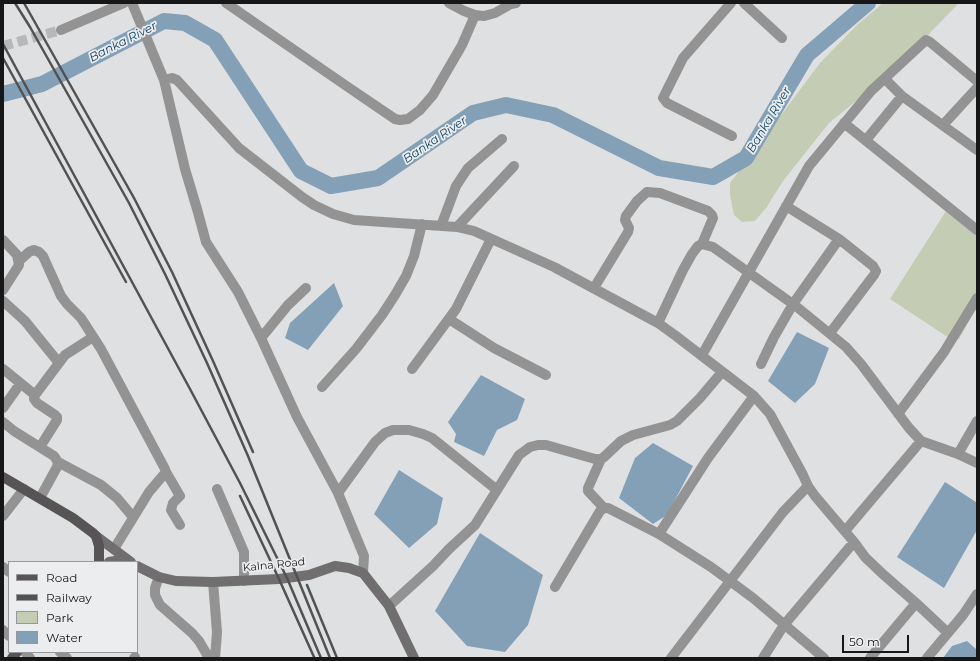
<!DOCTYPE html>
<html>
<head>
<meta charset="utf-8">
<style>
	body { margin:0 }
	#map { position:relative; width:980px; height:661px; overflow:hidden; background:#dfe0e2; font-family:Montserrat,sans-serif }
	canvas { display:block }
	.frame { position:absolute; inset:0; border:4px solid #171717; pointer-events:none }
	.legend { position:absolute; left:8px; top:561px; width:130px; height:92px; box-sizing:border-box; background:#ecedef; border:1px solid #979799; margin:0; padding:5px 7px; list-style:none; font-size:12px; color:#171717 }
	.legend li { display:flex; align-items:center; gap:8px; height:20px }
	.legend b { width:20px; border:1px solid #979799 }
	.scale { position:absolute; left:842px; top:635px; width:67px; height:18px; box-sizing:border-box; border:2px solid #171717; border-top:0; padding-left:5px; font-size:12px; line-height:14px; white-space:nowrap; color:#171717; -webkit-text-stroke:3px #ecedef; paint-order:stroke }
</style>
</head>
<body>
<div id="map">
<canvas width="980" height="661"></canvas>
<div class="frame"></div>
<ul class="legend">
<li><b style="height:5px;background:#565454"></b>Road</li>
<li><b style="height:5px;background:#525253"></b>Railway</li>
<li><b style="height:11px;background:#c4cdb3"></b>Park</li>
<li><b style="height:11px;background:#83a0b6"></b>Water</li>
</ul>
<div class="scale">50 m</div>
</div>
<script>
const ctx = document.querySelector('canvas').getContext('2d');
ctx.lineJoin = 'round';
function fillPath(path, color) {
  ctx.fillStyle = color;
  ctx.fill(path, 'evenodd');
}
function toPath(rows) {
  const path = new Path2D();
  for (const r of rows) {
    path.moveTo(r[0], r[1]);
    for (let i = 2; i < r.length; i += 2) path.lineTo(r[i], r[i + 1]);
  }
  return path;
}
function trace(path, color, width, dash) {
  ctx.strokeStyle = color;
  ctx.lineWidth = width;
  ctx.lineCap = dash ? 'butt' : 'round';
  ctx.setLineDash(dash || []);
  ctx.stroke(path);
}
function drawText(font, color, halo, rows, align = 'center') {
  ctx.font = font + ' Montserrat,sans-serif';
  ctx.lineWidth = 3.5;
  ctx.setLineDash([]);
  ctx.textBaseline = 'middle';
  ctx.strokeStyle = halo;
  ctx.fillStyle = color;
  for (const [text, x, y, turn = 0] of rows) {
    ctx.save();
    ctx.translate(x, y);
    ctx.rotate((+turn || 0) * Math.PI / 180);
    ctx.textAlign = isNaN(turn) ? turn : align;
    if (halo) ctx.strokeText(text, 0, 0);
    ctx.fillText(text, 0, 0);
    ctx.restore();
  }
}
fillPath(toPath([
	[883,3,959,3,867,98,856,101,829,123,783,181,766,208,755,221,742,222,734,215,730,195,730,183,820,63,858,24],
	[946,211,977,233,977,306,959,339,952,340,890,299]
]), '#c4cdb3');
fillPath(toPath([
	[334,283,343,306,308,350,285,338,290,323],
	[797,332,829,348,815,384,795,403,768,381],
	[481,375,525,399,517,420,497,430,484,456,454,442,456,434,448,422],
	[653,443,693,466,667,515,653,524,619,498,635,458],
	[399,470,443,498,437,524,409,548,374,514],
	[945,482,976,502,977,530,944,588,897,557],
	[480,533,543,575,528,625,505,652,467,646,435,611],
	[967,641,977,650,977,658,943,658,952,646]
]), '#83a0b6');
trace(toPath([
	[3,94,42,84,164,21,185,23,215,40,301,171,331,186,378,178,473,113,506,105,553,115,659,168,713,177,746,158,807,55,868,3]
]), '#83a0b6', 16);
trace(toPath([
	[3,46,61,30]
]), '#b7b8b9', 10, [10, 5]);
trace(toPath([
	[132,3,164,80,185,169,197,209,206,242,238,292,261,338,297,417,338,493,364,556,363,573],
	[226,3,345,85,395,119,400,120,408,119,420,110,433,95,462,45,475,15],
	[449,3,464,11,475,15,484,16,495,13,511,4,516,3],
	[731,3,683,58,663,98,667,103,732,136],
	[744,3,782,38],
	[61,30,124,3],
	[885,79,902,96,977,150],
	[164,80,172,78,177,80,239,148,302,197,314,205,333,214,354,220,457,227,474,231,554,267,658,323,676,336,754,396,770,414,803,475,808,486,815,496,854,542,865,557,885,576,916,603,948,633],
	[844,123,977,230],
	[943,125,977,88],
	[866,140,902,96],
	[786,206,839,239,873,266,876,271,874,275,830,333],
	[441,226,456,186,468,168,502,139],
	[457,227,514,166],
	[3,240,17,255,19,265,3,290],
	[19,261,29,252,34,250,39,252,43,256,61,296,67,304,81,318,101,349,165,469,166,472,149,492,114,549],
	[594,288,628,232,629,228,625,220,626,216,637,201,647,192,660,193,708,211,712,215,713,218,702,244],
	[3,301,25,321,59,363],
	[449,319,494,348,546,375],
	[658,323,683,270,692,254,698,246,702,244,713,247,797,307,846,347,861,364,909,428,921,441,958,454,977,463],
	[261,338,288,305,306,288],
	[702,355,809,166,871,91,926,40,930,42,977,81],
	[761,364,774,337,793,304,839,239],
	[3,369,35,395],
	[412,369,456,309,491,239],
	[322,387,356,349,382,315,395,295,406,276,414,256,422,224],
	[3,408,20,384],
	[898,414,944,352,977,298],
	[3,422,14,431,54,456,58,462,57,467,40,498],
	[40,447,57,420,57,417,55,415,37,403,34,399,35,395,65,355,93,337],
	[958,454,977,421],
	[601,459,588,488,588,491,604,508],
	[58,462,101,485,117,498,133,517],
	[166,472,180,496,173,503,171,510,180,525],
	[217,489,244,552,244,581],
	[338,493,375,442,385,433,393,430,409,430,423,434,432,438,497,490],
	[3,516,24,489],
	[845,531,921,441],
	[659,534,708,458,754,396],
	[3,567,9,572],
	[159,577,155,588,155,595,160,605,192,633,199,641,209,658],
	[213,582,217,632,215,658],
	[555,587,600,511,604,508,608,508,659,534,711,567,753,598,824,658],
	[389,606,433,566,449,549,475,525,519,455,530,447,538,445,546,445,595,459,601,459,604,457,621,441,633,435,670,425,677,421,700,398,722,372],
	[3,630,9,636],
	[25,652,30,658],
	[60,652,67,658],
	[134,658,135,657],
	[671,658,783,512,808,486],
	[763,658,784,625,854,542],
	[870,658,916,603],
	[927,658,963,615,977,594]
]), '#949393', 10);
trace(toPath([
	[96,536,131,562],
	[109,562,127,559],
	[137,566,159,577,176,581,213,582,279,579,309,575,335,566,349,568,363,573,389,606,414,658]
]), '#706e6e', 10);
trace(toPath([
	[3,477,73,518,93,533,96,536,99,546,99,562],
	[12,658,17,652]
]), '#565454', 10);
trace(toPath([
	[15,3,30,27,129,203,165,274,207,363,248,456,330,658],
	[24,3,134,198,172,272,213,361,253,452],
	[3,44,190,389,240,483,287,578,321,658],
	[3,58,126,282],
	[240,496,279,579,314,657],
	[307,585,337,658]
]), '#525253', 2.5);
drawText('11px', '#171717', '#ecedef', [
	["Kalna Road",274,565,-6]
]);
drawText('italic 12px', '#104464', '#ecedef', [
	["Banka River",123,42,-27],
	["Banka River",769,120,-59],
	["Banka River",435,140,-34]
]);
</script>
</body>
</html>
